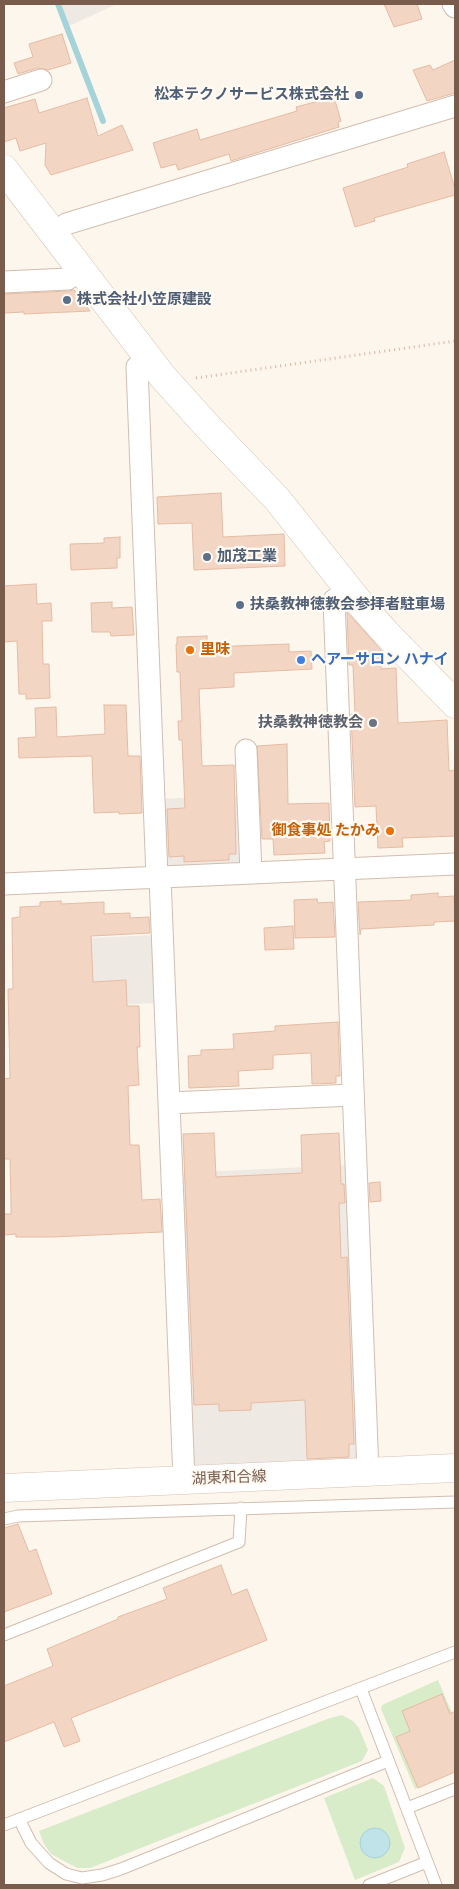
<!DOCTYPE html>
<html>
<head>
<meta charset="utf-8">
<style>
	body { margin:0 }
	#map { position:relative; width:459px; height:1889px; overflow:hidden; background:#fdf6ec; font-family:"IBM Plex Sans",sans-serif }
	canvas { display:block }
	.frame { position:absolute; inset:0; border:5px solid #7a5c4d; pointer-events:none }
</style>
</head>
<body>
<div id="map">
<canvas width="459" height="1889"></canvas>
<div class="frame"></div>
</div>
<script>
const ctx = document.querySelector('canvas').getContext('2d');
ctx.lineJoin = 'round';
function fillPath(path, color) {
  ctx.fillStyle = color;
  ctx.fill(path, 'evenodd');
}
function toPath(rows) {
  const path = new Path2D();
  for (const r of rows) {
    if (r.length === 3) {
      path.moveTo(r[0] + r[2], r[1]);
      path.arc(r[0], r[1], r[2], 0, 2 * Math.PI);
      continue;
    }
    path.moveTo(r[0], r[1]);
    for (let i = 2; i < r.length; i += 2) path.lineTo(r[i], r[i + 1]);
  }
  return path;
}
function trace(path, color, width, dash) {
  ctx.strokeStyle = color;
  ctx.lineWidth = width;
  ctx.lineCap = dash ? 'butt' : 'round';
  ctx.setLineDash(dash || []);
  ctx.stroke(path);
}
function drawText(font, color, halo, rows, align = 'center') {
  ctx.font = font + ' "IBM Plex Sans","Noto Sans JP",sans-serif';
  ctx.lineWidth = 4.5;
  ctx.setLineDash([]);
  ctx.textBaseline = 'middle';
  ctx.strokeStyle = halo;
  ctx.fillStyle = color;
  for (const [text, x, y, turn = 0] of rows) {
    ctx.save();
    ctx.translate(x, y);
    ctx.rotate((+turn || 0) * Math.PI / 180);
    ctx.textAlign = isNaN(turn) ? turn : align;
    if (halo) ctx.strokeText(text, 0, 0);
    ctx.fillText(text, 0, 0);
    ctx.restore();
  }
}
fillPath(toPath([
	[61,4,117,4,69,26],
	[243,795,246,864,167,867,163,862,160,799],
	[156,935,159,1003,68,1007,66,939],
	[351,1165,362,1460,189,1467,178,1173]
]), '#efe9e4');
fillPath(toPath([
	[438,1680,452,1713,396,1737,418,1788,415,1789,381,1709,382,1705],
	[342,1715,353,1721,359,1728,368,1750,362,1761,90,1868,77,1868,51,1854,44,1844,39,1831,330,1718],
	[373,1778,384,1786,405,1848,399,1862,355,1880,324,1798]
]), '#d8ecc9');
const water = toPath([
	[375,1843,15]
]);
fillPath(water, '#bfe3e8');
trace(water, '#a5d3da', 1);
trace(toPath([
	[58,4,103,121]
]), '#a5d3da', 6);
const building = toPath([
	[384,4,417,4,422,19,394,27,384,4],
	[62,34,71,63,48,70,38,68,18,74,14,63,33,57,29,44,62,34],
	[455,60,455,93,427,101,413,70,430,65,433,70,455,60],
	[334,97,341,121,338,122,339,127,231,161,229,154,178,170,176,164,161,168,153,143,197,129,200,140,297,111,296,107,334,97],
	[87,98,98,136,122,125,133,150,51,175,45,165,46,143,20,151,16,138,4,142,4,108,35,99,39,113,87,98],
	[444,152,455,189,455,195,374,218,375,221,355,227,343,188,408,167,407,164,444,152],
	[74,290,90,311,24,314,24,312,4,313,4,294,69,291,74,290],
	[221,493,223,537,284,534,285,566,194,570,192,523,158,524,157,497,221,493],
	[120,537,120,558,117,558,117,568,71,570,70,544,104,543,104,538,120,537],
	[36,584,37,604,51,603,52,621,42,621,43,664,49,664,50,698,26,699,26,694,19,694,17,641,4,642,4,586,36,584],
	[112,602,112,608,132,607,134,635,111,636,110,632,92,632,91,603,112,602],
	[347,612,381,650,381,669,396,668,398,723,447,720,449,771,455,770,455,836,402,838,403,847,378,848,376,806,355,807,351,714,355,714,353,665,349,665,347,612],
	[207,636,207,647,289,644,289,652,311,651,312,669,234,673,234,687,199,689,202,766,234,765,236,854,229,854,229,860,184,862,184,856,169,857,167,809,185,808,182,740,179,740,178,721,182,721,180,672,177,672,176,644,177,644,177,637,207,636],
	[104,705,126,705,128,756,140,756,142,813,119,814,119,812,94,813,92,756,19,758,18,738,36,737,35,708,56,707,57,737,105,734,104,705],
	[287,744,288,804,329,803,330,841,324,842,325,853,274,855,273,839,262,839,257,746,287,744],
	[438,893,438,897,454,896,455,921,434,922,434,925,361,929,360,935,358,902,411,900,411,895,438,893],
	[317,899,318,903,333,902,335,937,295,938,294,900,317,899],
	[61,901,61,904,104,902,104,914,130,913,130,918,149,917,150,933,91,936,93,982,126,980,127,1006,139,1006,140,1047,137,1047,139,1085,128,1086,130,1145,139,1145,142,1200,160,1199,162,1232,52,1237,16,1237,16,1234,4,1235,4,1214,11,1214,11,1203,10,1159,4,1159,4,1079,10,1078,8,989,13,989,12,918,20,917,20,907,40,906,40,902,61,901],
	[293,926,294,949,265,950,264,928,293,926],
	[338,1022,340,1076,336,1076,336,1083,312,1084,311,1053,273,1055,273,1069,238,1071,239,1086,189,1088,188,1056,201,1055,201,1050,234,1049,233,1034,275,1031,275,1026,338,1022],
	[214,1133,216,1177,302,1173,301,1135,339,1133,341,1184,344,1184,345,1203,339,1203,341,1258,347,1257,354,1444,349,1444,349,1457,307,1459,305,1400,251,1403,251,1410,219,1411,219,1404,194,1405,183,1134,214,1133],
	[380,1182,381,1201,370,1202,369,1183,380,1182],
	[18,1524,29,1552,36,1549,52,1594,4,1612,4,1528,18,1524],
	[221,1565,232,1595,247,1589,267,1640,71,1718,80,1741,64,1747,54,1722,4,1742,4,1686,53,1666,47,1649,118,1619,118,1617,167,1599,163,1588,221,1565],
	[442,1694,450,1714,455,1711,455,1772,418,1788,396,1737,410,1731,402,1711,442,1694]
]);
fillPath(building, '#f3d5c3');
trace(building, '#e6bba3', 1);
const lane = toPath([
	[4,1519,18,1516,455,1502],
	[4,1635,239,1542,241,1508],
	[361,1689,436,1885],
	[407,1808,455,1789],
	[19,1819,31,1843,49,1863,66,1874,82,1878,102,1875,121,1869,388,1761],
	[4,1825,455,1652],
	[369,1885,427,1862]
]);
const street = toPath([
	[453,4,455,7],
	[4,92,41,80],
	[54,234,66,224,455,106],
	[4,282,68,279,80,269],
	[148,358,137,367,157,877],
	[348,589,334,600,368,1472],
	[246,750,251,873],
	[160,877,184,1480],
	[4,884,455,864],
	[169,1103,353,1095]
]);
const secondary = toPath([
	[4,169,163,377,209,428,277,499,362,606,386,633,455,704],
	[4,1488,455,1468]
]);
trace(lane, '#d1beb0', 13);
trace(street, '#d1beb0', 23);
trace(secondary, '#d6c0b0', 29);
trace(toPath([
	[196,378,455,341]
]), '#d9b8a5', 3, [1, 4]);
trace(lane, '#fff', 11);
trace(street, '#fff', 21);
trace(secondary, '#fff', 28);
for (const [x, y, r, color] of [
	[359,95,5,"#5c6f8a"],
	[67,300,5,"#5c6f8a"],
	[207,557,5,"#5c6f8a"],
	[240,605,5,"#5c6f8a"],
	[190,650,5,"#e8710a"],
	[301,660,5,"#3f7fe0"],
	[373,723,5,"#6b7280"],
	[390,831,5,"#e8710a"]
]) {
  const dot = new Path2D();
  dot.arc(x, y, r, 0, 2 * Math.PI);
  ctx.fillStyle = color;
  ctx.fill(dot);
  trace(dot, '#fffaf3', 2);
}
drawText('bold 15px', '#4e5e75', '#fffaf3', [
	["松本テクノサービス株式会社",349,95,"right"],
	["株式会社小笠原建設",77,300],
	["加茂工業",217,557],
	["扶桑教神徳教会参拝者駐車場",250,605]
], 'left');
drawText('bold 15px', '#c56008', '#fffaf3', [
	["里味",200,650],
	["御食事処 たかみ",380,831,"right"]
], 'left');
drawText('bold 15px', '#366cbe', '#fffaf3', [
	["ヘアーサロン ハナイ",311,660]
], 'left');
drawText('bold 15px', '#5b616d', '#fffaf3', [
	["扶桑教神徳教会",363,723]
], 'right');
drawText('15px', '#7a5c4d', '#fffaf3', [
	["湖東和合線",229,1478,-2]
]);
</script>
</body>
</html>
